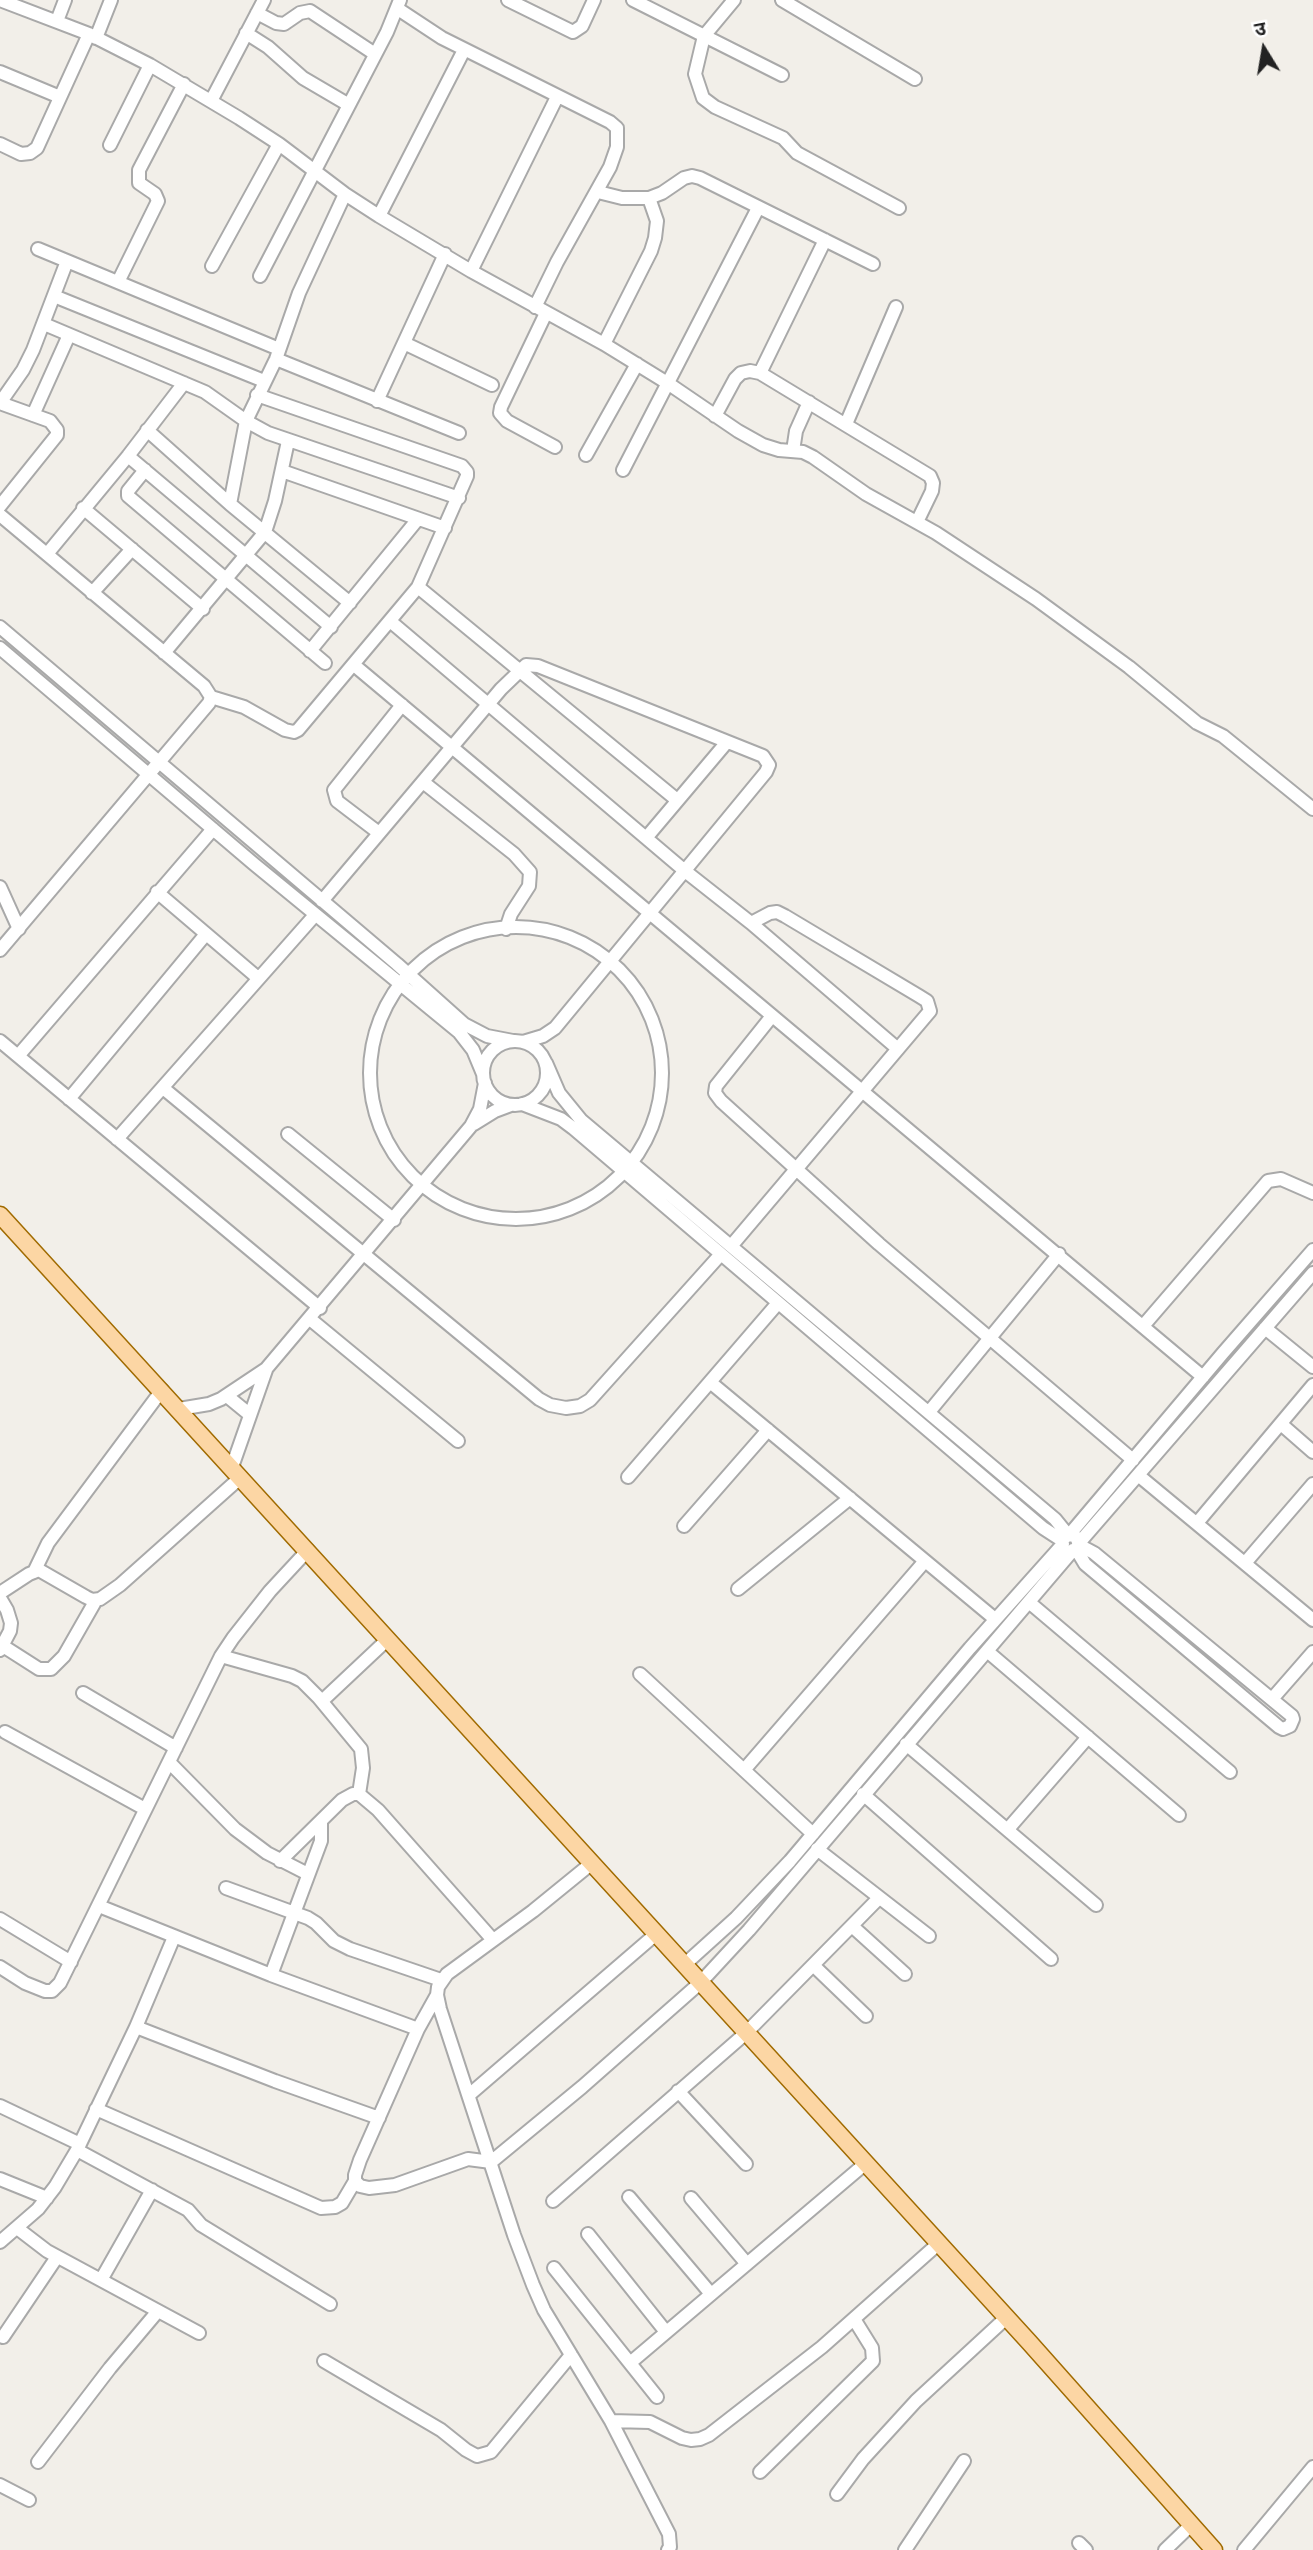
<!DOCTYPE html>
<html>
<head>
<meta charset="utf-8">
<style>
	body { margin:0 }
	#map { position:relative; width:1313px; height:2550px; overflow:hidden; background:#f2efe9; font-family:Mulish,"Noto Sans Devanagari",sans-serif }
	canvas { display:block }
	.north { position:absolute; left:1229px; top:14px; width:70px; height:70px; -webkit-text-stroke:5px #fff; paint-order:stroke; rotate:349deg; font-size:19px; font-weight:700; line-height:28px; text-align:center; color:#222 }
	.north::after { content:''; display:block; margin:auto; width:24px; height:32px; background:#222; clip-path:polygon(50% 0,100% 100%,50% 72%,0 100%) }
</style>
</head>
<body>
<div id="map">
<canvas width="1313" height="2550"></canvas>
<div class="north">उ</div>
</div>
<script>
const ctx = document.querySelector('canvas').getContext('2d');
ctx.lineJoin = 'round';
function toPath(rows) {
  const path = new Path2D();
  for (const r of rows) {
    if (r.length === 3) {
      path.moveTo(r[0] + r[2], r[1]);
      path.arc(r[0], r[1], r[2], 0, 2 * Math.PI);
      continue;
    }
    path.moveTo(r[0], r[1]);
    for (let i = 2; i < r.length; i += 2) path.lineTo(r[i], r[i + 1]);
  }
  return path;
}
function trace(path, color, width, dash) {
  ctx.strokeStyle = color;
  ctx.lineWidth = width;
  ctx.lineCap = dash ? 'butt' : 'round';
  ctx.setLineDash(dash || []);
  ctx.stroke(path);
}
const minor = toPath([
	[0,0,89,34,150,65,239,118,279,144,345,194,379,216,471,271,604,344,669,384,738,431,763,445,779,450,803,452,813,457,866,494,936,533,1036,599,1129,667,1197,723,1223,736,1313,809],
	[508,0,573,32,582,26,594,0],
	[633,0,782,75],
	[734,0,704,36,695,74,703,98,715,107,783,138,797,153,899,208],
	[782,0,915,79],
	[398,9,442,38,610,122,617,128,617,147,610,167,557,262,535,307],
	[257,13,276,23,284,24,300,13,310,11,375,54],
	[57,21,65,0],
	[246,33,268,47,303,78,349,105],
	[96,38,111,0],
	[0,72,60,97],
	[211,101,264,0],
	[0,144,21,154,30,153,37,148,89,34],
	[110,145,150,65],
	[598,192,622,198,649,198,662,193,684,178,692,176,700,178,873,264],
	[379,216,464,50],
	[38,249,279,349],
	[212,266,279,144],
	[471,271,557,97],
	[260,276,387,32,400,0],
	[118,282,158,201,155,194,139,183,139,170,184,84],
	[54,296,264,381],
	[546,313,501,407,500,413,507,421,555,447],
	[44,324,205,392,246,421,268,433,459,498],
	[404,343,492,385],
	[604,344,651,251,655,238,657,221,649,198],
	[276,359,459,433],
	[760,373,825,240],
	[377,401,445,254],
	[0,403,23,370,33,350,67,261],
	[33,415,69,335],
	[715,416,735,379,741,373,750,371,760,373,930,476,933,483,932,491,917,522],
	[846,424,896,307],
	[147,430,230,504,350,603],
	[793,451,796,431,809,402],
	[586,455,637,364],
	[128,456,331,627],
	[145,470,128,491,128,496,325,663],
	[623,470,758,208],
	[282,471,445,528],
	[230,504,246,421,276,359,299,293,345,194],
	[0,506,57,435,57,430,50,421,0,403],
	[83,508,203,609],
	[0,515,204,686,211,697,209,703,0,950],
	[47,554,128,456,184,383],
	[418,587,677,800],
	[92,593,132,549],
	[390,621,685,871,751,923,898,1049],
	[0,627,397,964,464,1024,487,1036,513,1041],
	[0,648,254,864,459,1032,473,1050,483,1074],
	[310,651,418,519],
	[164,653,265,532,275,501,288,441],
	[354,665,1203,1377],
	[211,697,244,707,285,730,294,732,298,730,418,587,467,476,467,472,462,466,257,395],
	[423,782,514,854,530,872,529,886,511,914,506,929],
	[379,833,337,801,334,790,402,705],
	[646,838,727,742],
	[0,887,19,929],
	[157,892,258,978],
	[322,901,501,689,526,665,538,666,763,756,769,765,766,772,555,1028,543,1036,523,1042],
	[516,1073,146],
	[772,1016,716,1086,715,1093,721,1101,879,1244,1133,1460],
	[515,1073,32],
	[0,1041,320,1308],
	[18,1056,213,829],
	[546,1063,559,1093,581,1120,1055,1519,1068,1535],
	[163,1088,539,1399,550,1405,566,1408,580,1406,590,1400,721,1254],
	[69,1099,206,934],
	[522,1104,561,1119,573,1128,1043,1528,1063,1541],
	[474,1124,495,1111,511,1105],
	[288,1134,394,1220],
	[117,1139,315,915],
	[732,1245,930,1011,927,1001,919,996,785,916,777,912,770,913,751,923],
	[310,1319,458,1441],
	[1143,1326,1268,1181,1281,1179,1313,1193],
	[1265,1328,1313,1367],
	[710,1382,995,1619],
	[227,1396,249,1414],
	[179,1409,209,1404,221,1399,266,1369,471,1126,480,1109,485,1083],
	[929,1412,1059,1254],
	[1281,1424,1313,1452],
	[232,1467,266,1370],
	[1138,1475,1313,1620],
	[628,1477,778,1303],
	[1197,1523,1313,1385],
	[684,1526,768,1430],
	[1070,1534,1223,1353,1313,1250],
	[1063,1539,1068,1535,1075,1536,1079,1543,1076,1549,1085,1564,1279,1727,1283,1729,1290,1726,1293,1719,1292,1716,1094,1553,1079,1545],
	[1079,1543,1313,1273],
	[1245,1563,1313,1484],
	[34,1572,48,1543,162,1390],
	[738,1589,850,1498],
	[0,1593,29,1574,39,1570,86,1597,92,1600,100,1599,120,1585,241,1477],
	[0,1598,7,1610,11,1623,10,1631,0,1650],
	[1030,1603,1230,1772],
	[3,1646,39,1669,51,1669,64,1656,96,1600],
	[987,1651,1179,1815],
	[221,1656,292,1676,302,1681,318,1697,361,1749,363,1768,359,1794],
	[640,1674,813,1834],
	[83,1693,176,1748],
	[1272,1699,1313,1652],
	[322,1701,388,1639],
	[5,1732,145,1809],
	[906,1744,1096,1905],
	[169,1762,235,1829,267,1853,308,1874],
	[744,1770,925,1561],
	[863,1794,1051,1959],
	[1008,1829,1088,1737],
	[817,1849,929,1936],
	[280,1861,342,1800,353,1794,359,1794,378,1810,493,1940],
	[592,1863,533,1911,447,1974,438,1987,437,1995,440,2009,514,2235,533,2285,544,2310,611,2421,669,2534,670,2547,668,2550],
	[226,1888,308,1918,316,1923,334,1941,350,1949,441,1980],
	[99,1906,271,1975,418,2029],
	[0,1919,71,1962],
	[852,1926,905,1974],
	[684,1965,736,1918,790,1861,970,1648,1063,1544],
	[813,1965,866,2016],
	[0,1967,25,1983,45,1991,52,1991,60,1983,221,1656,233,1638,270,1591,308,1550],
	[271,1975,321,1841,321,1821],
	[437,1995,418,2029,360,2160,355,2175,355,2181,360,2186,369,2188,395,2185,468,2159,491,2162,582,2087,700,1983,749,1930,1073,1550],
	[136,2027,275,2081,379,2118],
	[678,2091,746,2164],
	[469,2095,656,1934],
	[0,2106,80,2144],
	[96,2109,321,2208,335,2207,342,2203,355,2181],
	[77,2150,188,2210,201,2225,330,2304],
	[0,2179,47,2198],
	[629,2197,711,2294],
	[691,2198,747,2264],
	[553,2201,746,2033,879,1898],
	[17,2228,47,2251,199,2333],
	[588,2234,666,2332],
	[0,2242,38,2209,55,2187,77,2150,136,2027,174,1937],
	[554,2268,657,2397],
	[101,2280,152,2190],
	[3,2337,57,2257],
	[324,2361,441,2430,466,2450,477,2456,491,2452,571,2355],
	[630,2363,866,2163],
	[611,2421,650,2422,682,2438,691,2440,700,2439,709,2435,822,2347,938,2244],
	[38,2462,110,2368,158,2311],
	[760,2472,873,2361,872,2348,854,2319],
	[0,2485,29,2500],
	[837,2494,863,2459,916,2401,1006,2318],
	[1079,2543,1086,2550],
	[905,2550,964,2461],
	[1165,2550,1191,2525],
	[1244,2550,1313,2467]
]);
const major = toPath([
	[0,1215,1029,2342,1214,2550]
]);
trace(minor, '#a9a9a9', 16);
trace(major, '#a06b00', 19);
trace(minor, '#fff', 12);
trace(major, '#fcd6a4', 16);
</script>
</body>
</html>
